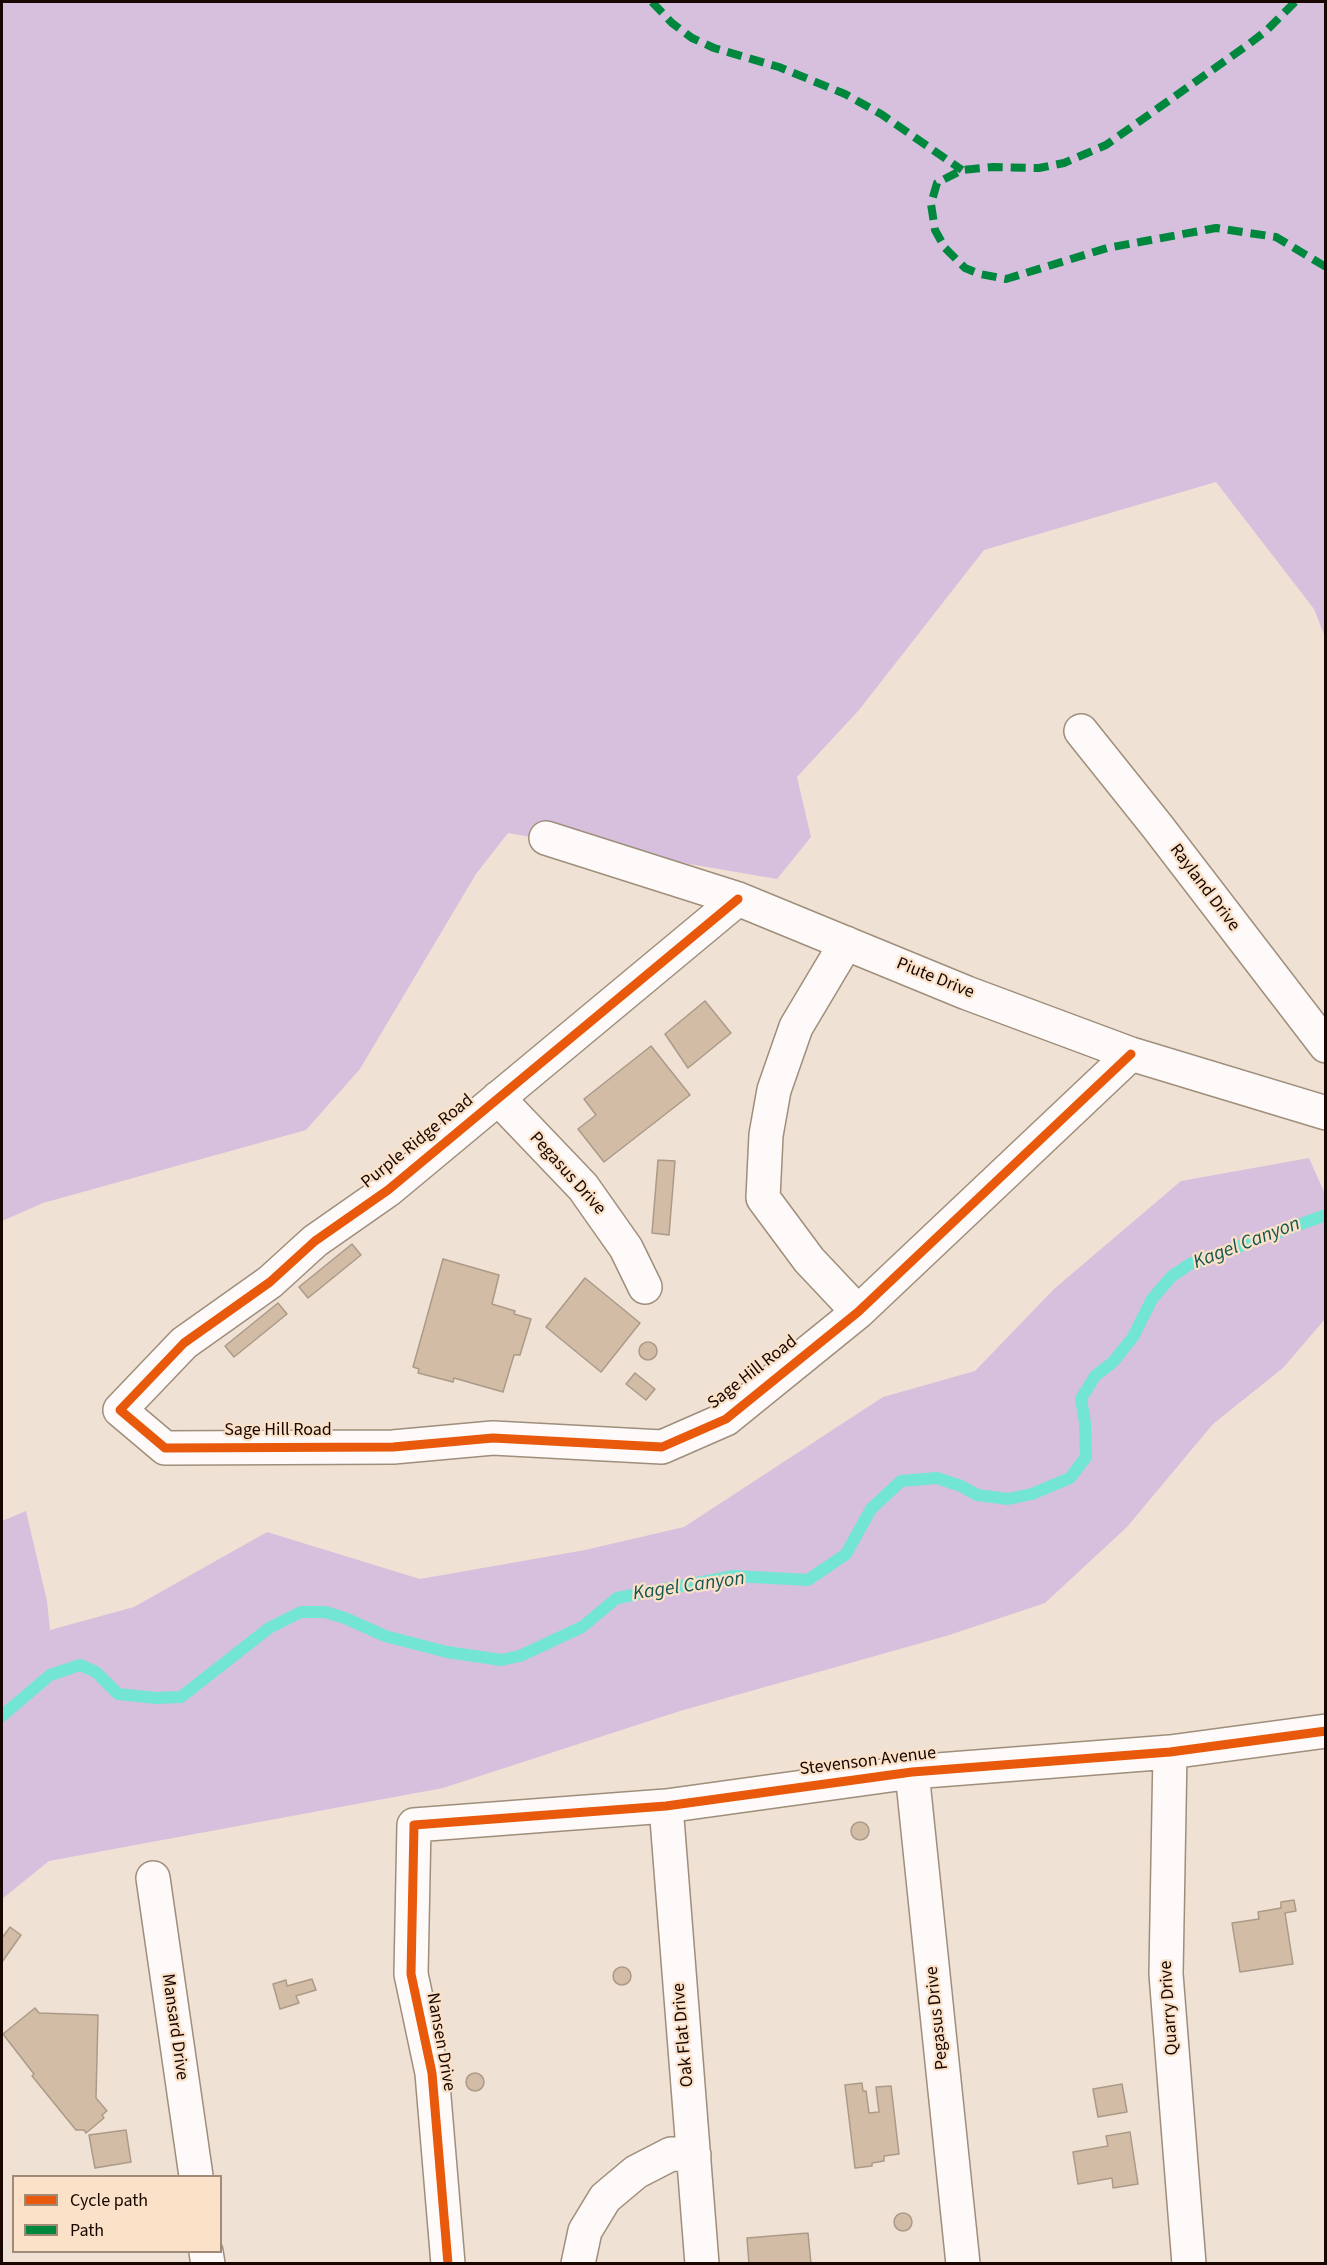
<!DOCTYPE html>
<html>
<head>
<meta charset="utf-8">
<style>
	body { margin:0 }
	#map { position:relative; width:1327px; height:2265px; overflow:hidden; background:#efe1d4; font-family:"Source Sans 3",sans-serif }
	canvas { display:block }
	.frame { position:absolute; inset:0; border:3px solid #170700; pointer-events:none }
	.legend { position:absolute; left:12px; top:2175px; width:210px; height:78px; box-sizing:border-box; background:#fbe1c8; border:2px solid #a08a78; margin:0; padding:8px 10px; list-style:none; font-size:18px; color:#170700 }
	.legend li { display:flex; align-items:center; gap:12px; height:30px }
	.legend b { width:30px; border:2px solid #a08a78 }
</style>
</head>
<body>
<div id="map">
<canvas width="1327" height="2265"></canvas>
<div class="frame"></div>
<ul class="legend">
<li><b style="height:8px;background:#e8590c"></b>Cycle path</li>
<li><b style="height:8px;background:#00873e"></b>Path</li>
</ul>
</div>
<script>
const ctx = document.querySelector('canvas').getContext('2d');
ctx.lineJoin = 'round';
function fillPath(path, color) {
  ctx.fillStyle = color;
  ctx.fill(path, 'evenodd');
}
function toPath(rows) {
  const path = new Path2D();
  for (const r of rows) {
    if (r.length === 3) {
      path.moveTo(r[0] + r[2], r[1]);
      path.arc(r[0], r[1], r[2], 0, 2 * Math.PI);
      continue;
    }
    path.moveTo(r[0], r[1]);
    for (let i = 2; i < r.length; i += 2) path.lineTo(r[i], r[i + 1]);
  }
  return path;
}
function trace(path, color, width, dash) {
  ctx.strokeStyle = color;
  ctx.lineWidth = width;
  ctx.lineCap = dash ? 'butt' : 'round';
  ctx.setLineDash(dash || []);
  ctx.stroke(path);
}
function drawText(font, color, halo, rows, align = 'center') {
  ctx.font = font + ' "Source Sans 3",sans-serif';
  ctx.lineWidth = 4.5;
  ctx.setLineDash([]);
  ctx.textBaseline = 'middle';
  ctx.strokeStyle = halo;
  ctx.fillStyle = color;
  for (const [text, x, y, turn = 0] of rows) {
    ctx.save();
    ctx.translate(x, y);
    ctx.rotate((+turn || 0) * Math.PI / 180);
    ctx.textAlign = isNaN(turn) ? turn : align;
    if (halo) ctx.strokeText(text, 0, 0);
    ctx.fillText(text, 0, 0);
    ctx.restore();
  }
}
fillPath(toPath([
	[2,2,1325,2,1325,637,1314,609,1216,482,984,550,859,710,797,777,811,837,777,879,508,833,476,874,360,1069,306,1130,43,1203,2,1221],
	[1309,1158,1325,1194,1325,1319,1283,1368,1213,1424,1127,1527,1045,1603,946,1636,680,1711,443,1788,49,1861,2,1899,2,1521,26,1511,47,1601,50,1630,134,1607,267,1532,420,1579,585,1550,684,1527,883,1397,975,1371,1054,1289,1181,1181]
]), '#d6c0de');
trace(toPath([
	[2,1716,50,1675,80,1665,96,1672,118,1694,156,1698,181,1697,269,1628,301,1612,325,1612,345,1618,385,1636,447,1652,501,1660,520,1656,582,1627,617,1598,734,1576,808,1580,846,1554,871,1509,901,1481,937,1478,961,1486,977,1495,1008,1499,1032,1494,1070,1478,1086,1457,1085,1423,1081,1399,1095,1376,1113,1362,1133,1337,1152,1299,1172,1276,1190,1264,1326,1215]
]), '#73e5d5', 12);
const building = toPath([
	[705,1001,731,1033,688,1068,665,1034,705,1001],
	[651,1046,690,1095,604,1162,578,1129,596,1115,584,1099,651,1046],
	[658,1160,675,1161,669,1235,652,1233,658,1160],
	[352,1244,361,1255,308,1298,299,1287,352,1244],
	[443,1259,499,1275,492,1304,515,1311,514,1314,531,1319,520,1355,514,1355,503,1392,454,1378,453,1382,418,1373,419,1369,413,1367,443,1259],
	[585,1278,640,1323,601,1372,546,1327,585,1278],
	[278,1303,287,1314,234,1357,225,1346,278,1303],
	[648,1351,9],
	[635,1373,655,1389,646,1400,626,1384,635,1373],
	[860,1831,9],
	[1294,1900,1296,1911,1285,1913,1293,1964,1240,1972,1232,1923,1259,1919,1258,1912,1281,1908,1281,1902,1294,1900],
	[10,1927,21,1935,2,1962,2,1938,10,1927],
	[622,1976,9],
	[312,1979,316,1990,296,1996,299,2003,280,2009,273,1984,286,1980,287,1986,312,1979],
	[35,2008,39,2013,98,2015,96,2098,107,2111,102,2115,104,2118,86,2133,84,2130,76,2130,32,2076,34,2074,3,2034,35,2008],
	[475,2082,9],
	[862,2083,863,2091,866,2091,869,2113,879,2112,876,2087,891,2086,899,2154,884,2156,884,2161,872,2163,872,2166,855,2168,845,2085,862,2083],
	[1122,2084,1127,2112,1098,2117,1093,2089,1122,2084],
	[126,2130,131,2162,95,2168,89,2135,126,2130],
	[1130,2132,1138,2184,1113,2188,1112,2178,1078,2184,1073,2152,1108,2146,1106,2136,1130,2132],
	[903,2222,9],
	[808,2233,811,2264,749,2264,747,2238,808,2233]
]);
fillPath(building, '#d2bca6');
trace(building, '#ab9a87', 1.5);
const minor = toPath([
	[1081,731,1157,826,1326,1046],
	[546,838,738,899,967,993,1131,1054,1326,1113],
	[738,899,388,1190,315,1241,270,1282,184,1343,120,1410,165,1448,393,1447,493,1438,662,1447,726,1419,858,1312,1131,1054],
	[846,943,796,1027,774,1090,766,1135,763,1198,809,1260,858,1312],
	[498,1098,583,1187,626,1248,645,1287],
	[1170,1752,1166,1974,1189,2264],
	[912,1772,963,2264],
	[666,1806,702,2264],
	[153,1878,196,2176],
	[206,2252,208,2264],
	[448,2264,432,2073,411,1974,414,1825,666,1806,912,1772,1170,1752,1326,1731],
	[578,2264,585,2231,605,2198,636,2172,671,2154,694,2155]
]);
trace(minor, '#9f8e7a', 36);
trace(minor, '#fdfaf9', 33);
trace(toPath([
	[652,2,672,23,692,38,714,48,779,67,845,94,881,114,962,170],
	[1295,2,1266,31,1249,44,1106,145,1064,163,1039,168,993,167,962,170,937,183,931,204,935,230,945,248,965,268,980,274,1006,279,1107,248,1216,228,1276,237,1326,267]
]), '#00873e', 8, [15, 8]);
trace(toPath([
	[738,899,388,1190,315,1241,270,1282,184,1343,120,1410,165,1448,393,1447,493,1438,662,1447,726,1419,858,1312,1131,1054],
	[448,2264,432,2073,411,1974,414,1825,666,1806,912,1772,1170,1752,1326,1731]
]), '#e8590c', 9);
drawText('18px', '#170700', '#fbe1c8', [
	["Rayland Drive",1204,888,53],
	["Piute Drive",935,979,22],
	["Purple Ridge Road",418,1142,-39],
	["Pegasus Drive",567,1174,48],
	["Sage Hill Road",753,1373,-38],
	["Sage Hill Road",278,1431],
	["Stevenson Avenue",868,1762,-7],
	["Quarry Drive",1170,2008,-94],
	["Pegasus Drive",938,2018,-96],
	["Mansard Drive",174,2027,82],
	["Oak Flat Drive",684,2035,-95],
	["Nansen Drive",440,2042,80]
]);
drawText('italic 20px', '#135750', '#fbe1c8', [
	["Kagel Canyon",1247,1244,-21],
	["Kagel Canyon",689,1587,-8]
]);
</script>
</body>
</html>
